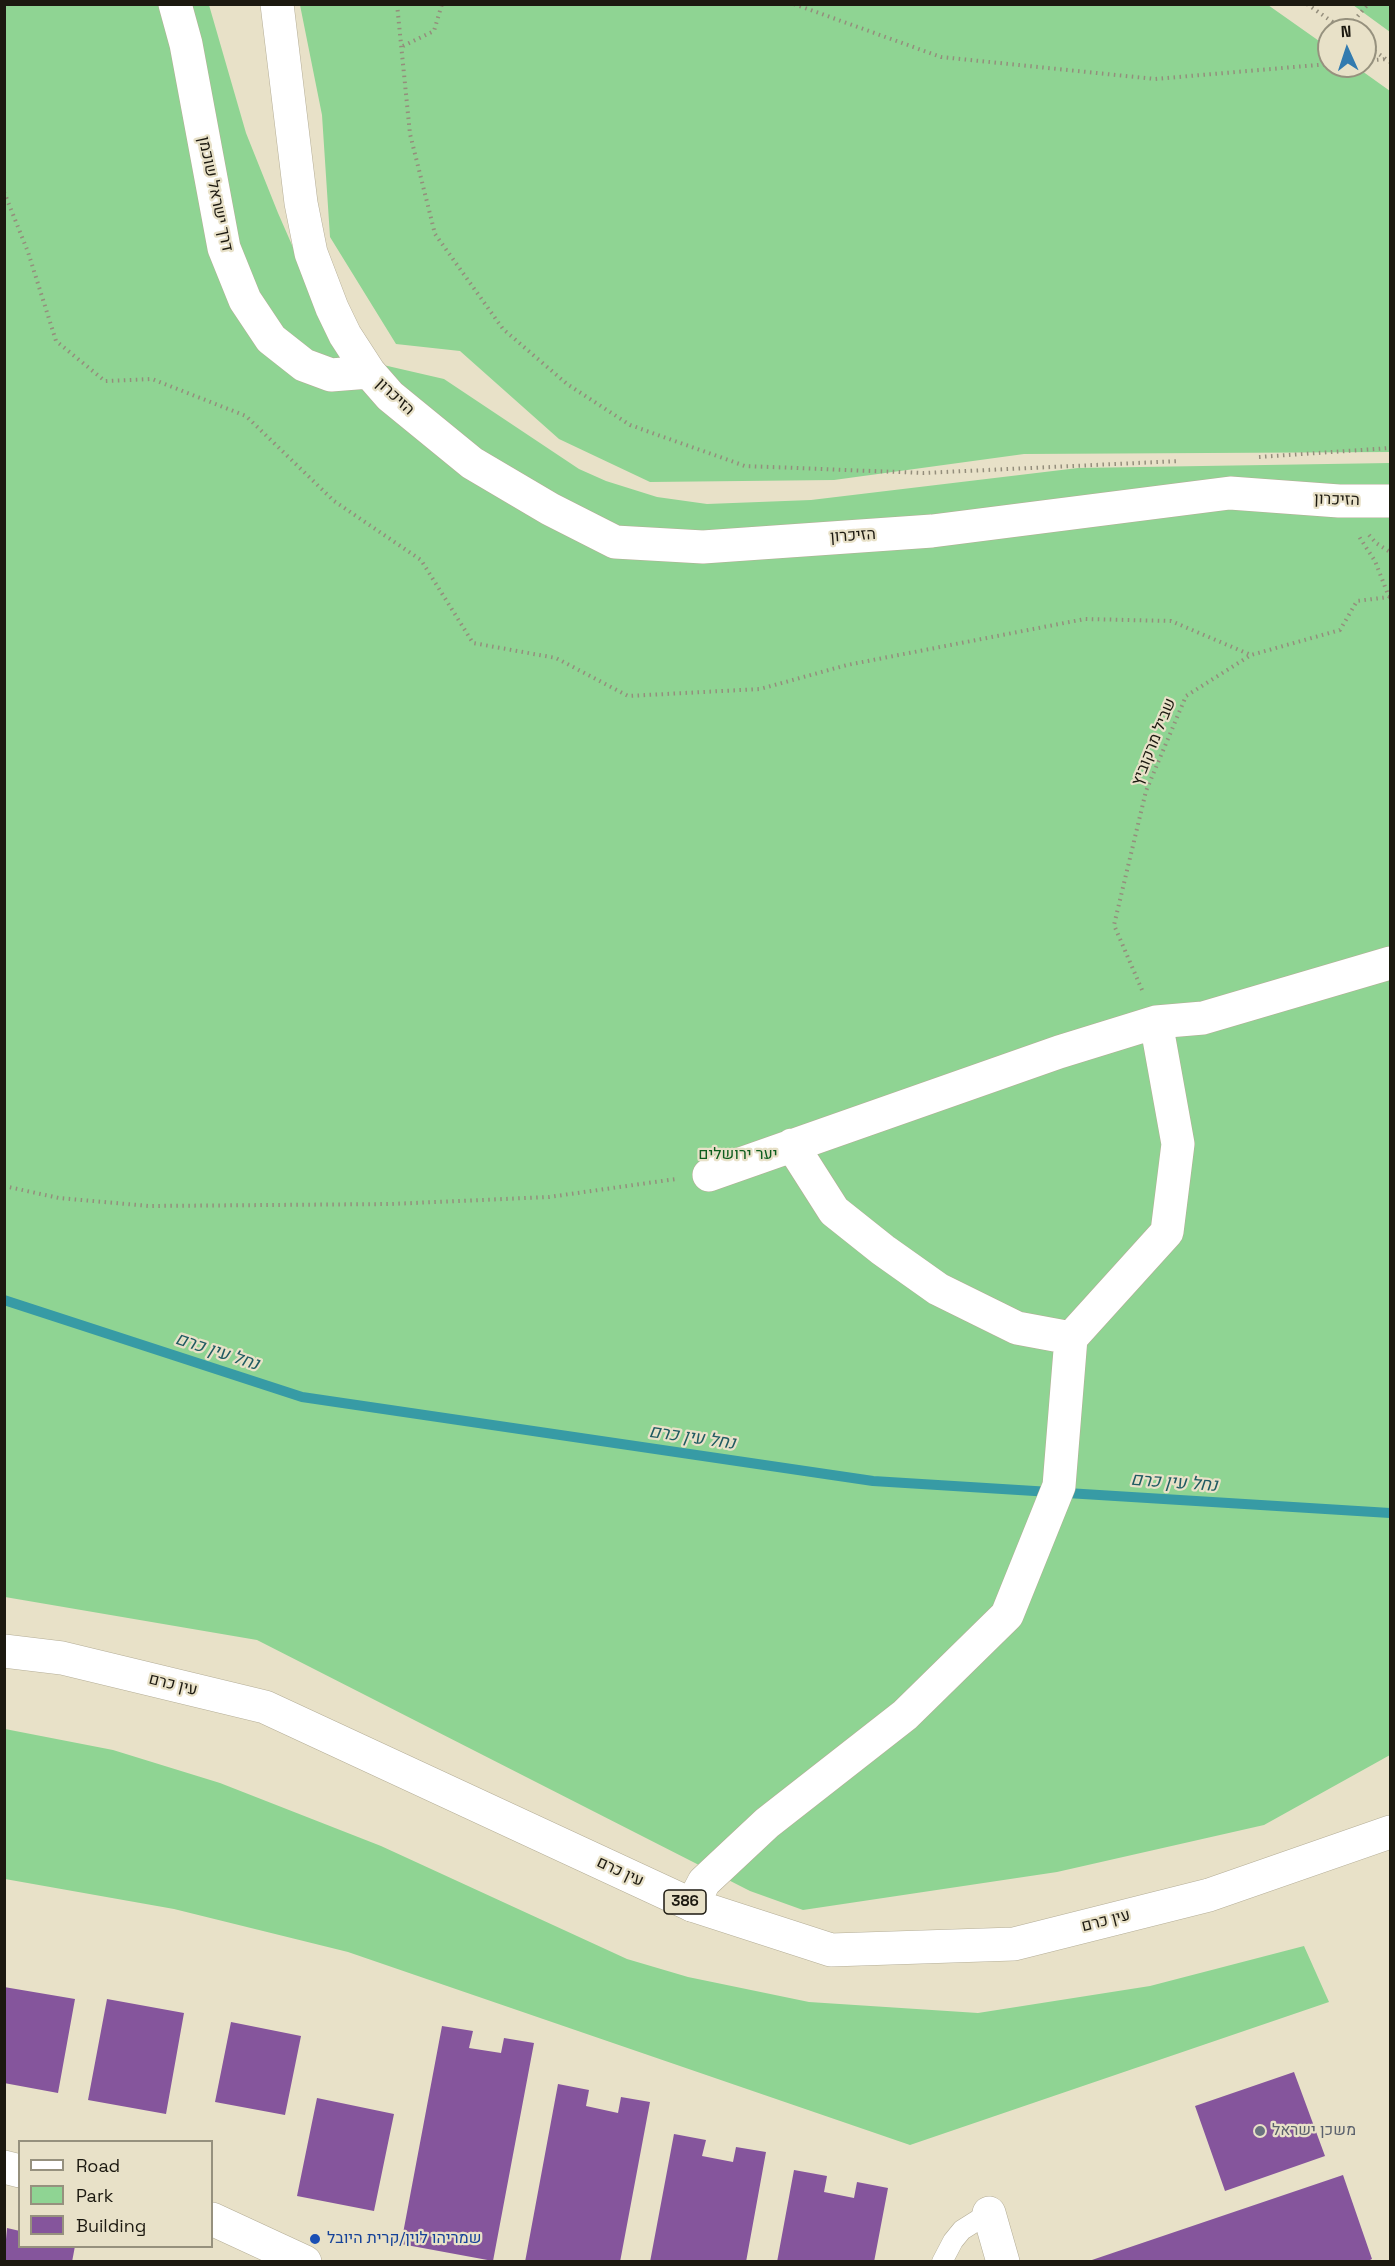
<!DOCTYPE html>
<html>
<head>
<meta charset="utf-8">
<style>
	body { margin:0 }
	#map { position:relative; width:1395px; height:2266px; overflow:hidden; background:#e8e1c8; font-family:"Space Grotesk",sans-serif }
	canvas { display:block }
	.frame { position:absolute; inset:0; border:6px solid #1c1910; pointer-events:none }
	.legend { position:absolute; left:18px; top:2140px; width:195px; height:108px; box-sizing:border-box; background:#e8e1c8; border:2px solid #96917e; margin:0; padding:8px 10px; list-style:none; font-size:18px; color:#1c1910 }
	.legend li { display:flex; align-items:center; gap:12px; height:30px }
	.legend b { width:30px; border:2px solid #96917e }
	.north { position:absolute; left:1317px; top:18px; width:60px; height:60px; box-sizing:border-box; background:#e8e1c8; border:2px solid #96917e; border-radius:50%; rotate:357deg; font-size:16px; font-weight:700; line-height:24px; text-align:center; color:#1c1910 }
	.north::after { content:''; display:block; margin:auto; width:21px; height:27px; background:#327baf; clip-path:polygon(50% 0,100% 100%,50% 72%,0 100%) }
</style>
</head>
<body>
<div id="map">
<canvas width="1395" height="2266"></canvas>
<div class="frame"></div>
<ul class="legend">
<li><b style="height:8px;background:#fff"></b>Road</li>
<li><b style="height:16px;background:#8fd493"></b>Park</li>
<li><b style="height:16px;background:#85559c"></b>Building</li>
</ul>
<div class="north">N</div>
</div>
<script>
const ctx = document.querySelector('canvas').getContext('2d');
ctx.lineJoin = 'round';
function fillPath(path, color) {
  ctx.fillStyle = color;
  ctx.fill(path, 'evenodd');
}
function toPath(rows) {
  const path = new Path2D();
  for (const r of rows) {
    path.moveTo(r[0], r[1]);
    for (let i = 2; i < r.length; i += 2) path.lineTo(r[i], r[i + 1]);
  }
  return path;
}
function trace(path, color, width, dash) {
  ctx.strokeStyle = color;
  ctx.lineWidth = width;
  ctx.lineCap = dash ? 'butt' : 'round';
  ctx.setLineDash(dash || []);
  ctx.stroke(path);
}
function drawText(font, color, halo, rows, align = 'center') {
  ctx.font = font + ' "Space Grotesk",Heebo,sans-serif';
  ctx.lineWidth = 4.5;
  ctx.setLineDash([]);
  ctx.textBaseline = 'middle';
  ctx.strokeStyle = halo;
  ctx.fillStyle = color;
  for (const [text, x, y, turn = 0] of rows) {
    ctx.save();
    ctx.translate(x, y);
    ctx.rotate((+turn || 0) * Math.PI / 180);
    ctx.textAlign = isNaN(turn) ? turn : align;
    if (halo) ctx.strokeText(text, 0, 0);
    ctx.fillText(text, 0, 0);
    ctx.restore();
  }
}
fillPath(toPath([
	[4,5,209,5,246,133,278,213,340,355,444,379,579,469,606,481,657,497,707,504,811,500,1078,468,1390,463,1390,1755,1264,1825,1057,1872,803,1910,750,1891,257,1640,5,1597],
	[300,5,1268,5,1329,48,1329,66,1355,66,1390,91,1390,452,1024,454,834,480,650,482,559,439,460,351,396,344,330,237,322,115],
	[1353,5,1390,5,1390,32],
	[5,1729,113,1750,220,1783,381,1846,627,1959,688,1977,809,2002,978,2013,1150,1986,1304,1946,1329,2002,910,2145,348,1952,174,1909,5,1879]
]), '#8fd493');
trace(toPath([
	[4,1300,302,1397,873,1481,1390,1513]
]), '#379ba5', 10);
fillPath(toPath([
	[4,1987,75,1999,58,2093,4,2083],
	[107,1999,184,2013,166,2114,88,2100],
	[231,2022,301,2036,285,2115,215,2102],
	[442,2026,473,2031,469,2048,501,2053,504,2038,534,2043,493,2261,401,2244],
	[1294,2072,1325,2156,1225,2191,1195,2106],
	[558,2084,589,2090,586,2106,618,2113,621,2097,650,2102,620,2262,525,2262],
	[317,2098,394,2114,374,2211,297,2196],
	[674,2134,706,2140,702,2156,733,2162,736,2147,766,2152,746,2262,650,2262],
	[794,2170,827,2176,824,2192,854,2198,857,2182,888,2188,874,2262,777,2262],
	[1343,2175,1372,2259,1366,2262,1086,2262],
	[7,2228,20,2231,20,2246,75,2246,72,2262,4,2262]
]), '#85559c');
const lane = toPath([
	[942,2262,953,2241,962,2230,989,2213]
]);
const street = toPath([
	[175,4,186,44,224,248,245,300,271,339,304,365,331,375,369,372],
	[277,4,301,203,311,253,332,308,345,335,369,372,390,396,472,463,550,509,615,542,703,547,932,531,1230,493,1339,501,1390,501],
	[792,1145,834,1211,883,1250,938,1289,1017,1328,1071,1338],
	[709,1175,1059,1052,1156,1022,1203,1018,1390,963],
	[692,1905,704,1882,767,1823,905,1715,1007,1615,1059,1486,1071,1338,1167,1232,1178,1144,1156,1022],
	[4,2167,20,2171],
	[989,2213,1003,2262],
	[212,2219,305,2262]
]);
const primary = toPath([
	[4,1651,62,1658,265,1707,692,1905,831,1950,1014,1944,1209,1895,1390,1832]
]);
trace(lane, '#b4ad96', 21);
trace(street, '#b4ad96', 34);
trace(primary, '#b4ad96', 34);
trace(toPath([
	[397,4,410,134,435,234,503,329,567,384,630,425,745,466,923,473,1180,461],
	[794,4,941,57,1155,79,1329,64],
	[1307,4,1344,30],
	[1346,30,1368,4],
	[1365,44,1390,62],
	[403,46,434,31,442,4],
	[1365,61,1386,59],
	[4,192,28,252,56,341,105,381,152,379,246,416,334,501,421,560,473,643,556,658,628,696,760,689,847,665,1085,619,1171,621,1251,655],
	[1259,457,1390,448],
	[1369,535,1376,543,1390,552],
	[1142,990,1114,925,1146,791,1186,696,1251,655,1340,630,1357,601,1389,597,1375,561,1358,535],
	[4,1186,59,1198,149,1206,391,1204,549,1197,676,1179]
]), '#948e7c', 4, [1.5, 4.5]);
trace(lane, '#fff', 20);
trace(street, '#fff', 33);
trace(primary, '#fff', 33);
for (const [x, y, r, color] of [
	[1260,2131,6,"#6b7280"],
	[315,2239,6,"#1a4fb4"]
]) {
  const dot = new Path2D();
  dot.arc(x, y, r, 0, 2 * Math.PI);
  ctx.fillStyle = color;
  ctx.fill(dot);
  trace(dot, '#e8e1c8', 2);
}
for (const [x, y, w] of [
	[685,1902,42]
]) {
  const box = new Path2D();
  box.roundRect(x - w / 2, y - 12, w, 24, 4.5);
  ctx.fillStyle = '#e8e1c8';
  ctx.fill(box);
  trace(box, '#1c1910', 1.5);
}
drawText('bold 15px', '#1c1910', null, [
	["386",685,1902]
]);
drawText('16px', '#1c1910', '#e8e1c8', [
	["דרך ישראל שוכמן",215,194,78],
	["הזיכרון",395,397,43],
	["הזיכרון",1337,500,2],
	["הזיכרון",853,536,-4],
	["שביל מרקוביץ",1154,742,-68],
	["עין כרם",173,1685,14],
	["עין כרם",620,1872,25],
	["עין כרם",1106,1921,-14]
]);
drawText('16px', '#0d5d1e', '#e8e1c8', [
	["יער ירושלים",738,1155]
]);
drawText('16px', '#5b616d', '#e8e1c8', [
	["משכן ישראל",1272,2131]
], 'left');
drawText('16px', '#164399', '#e8e1c8', [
	["שמריהו לוין/קרית היובל",327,2239]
], 'left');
drawText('italic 18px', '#205b62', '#e8e1c8', [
	["נחל עין כרם",217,1352,18],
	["נחל עין כרם",692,1438,8],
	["נחל עין כרם",1174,1483,4]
]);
</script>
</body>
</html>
